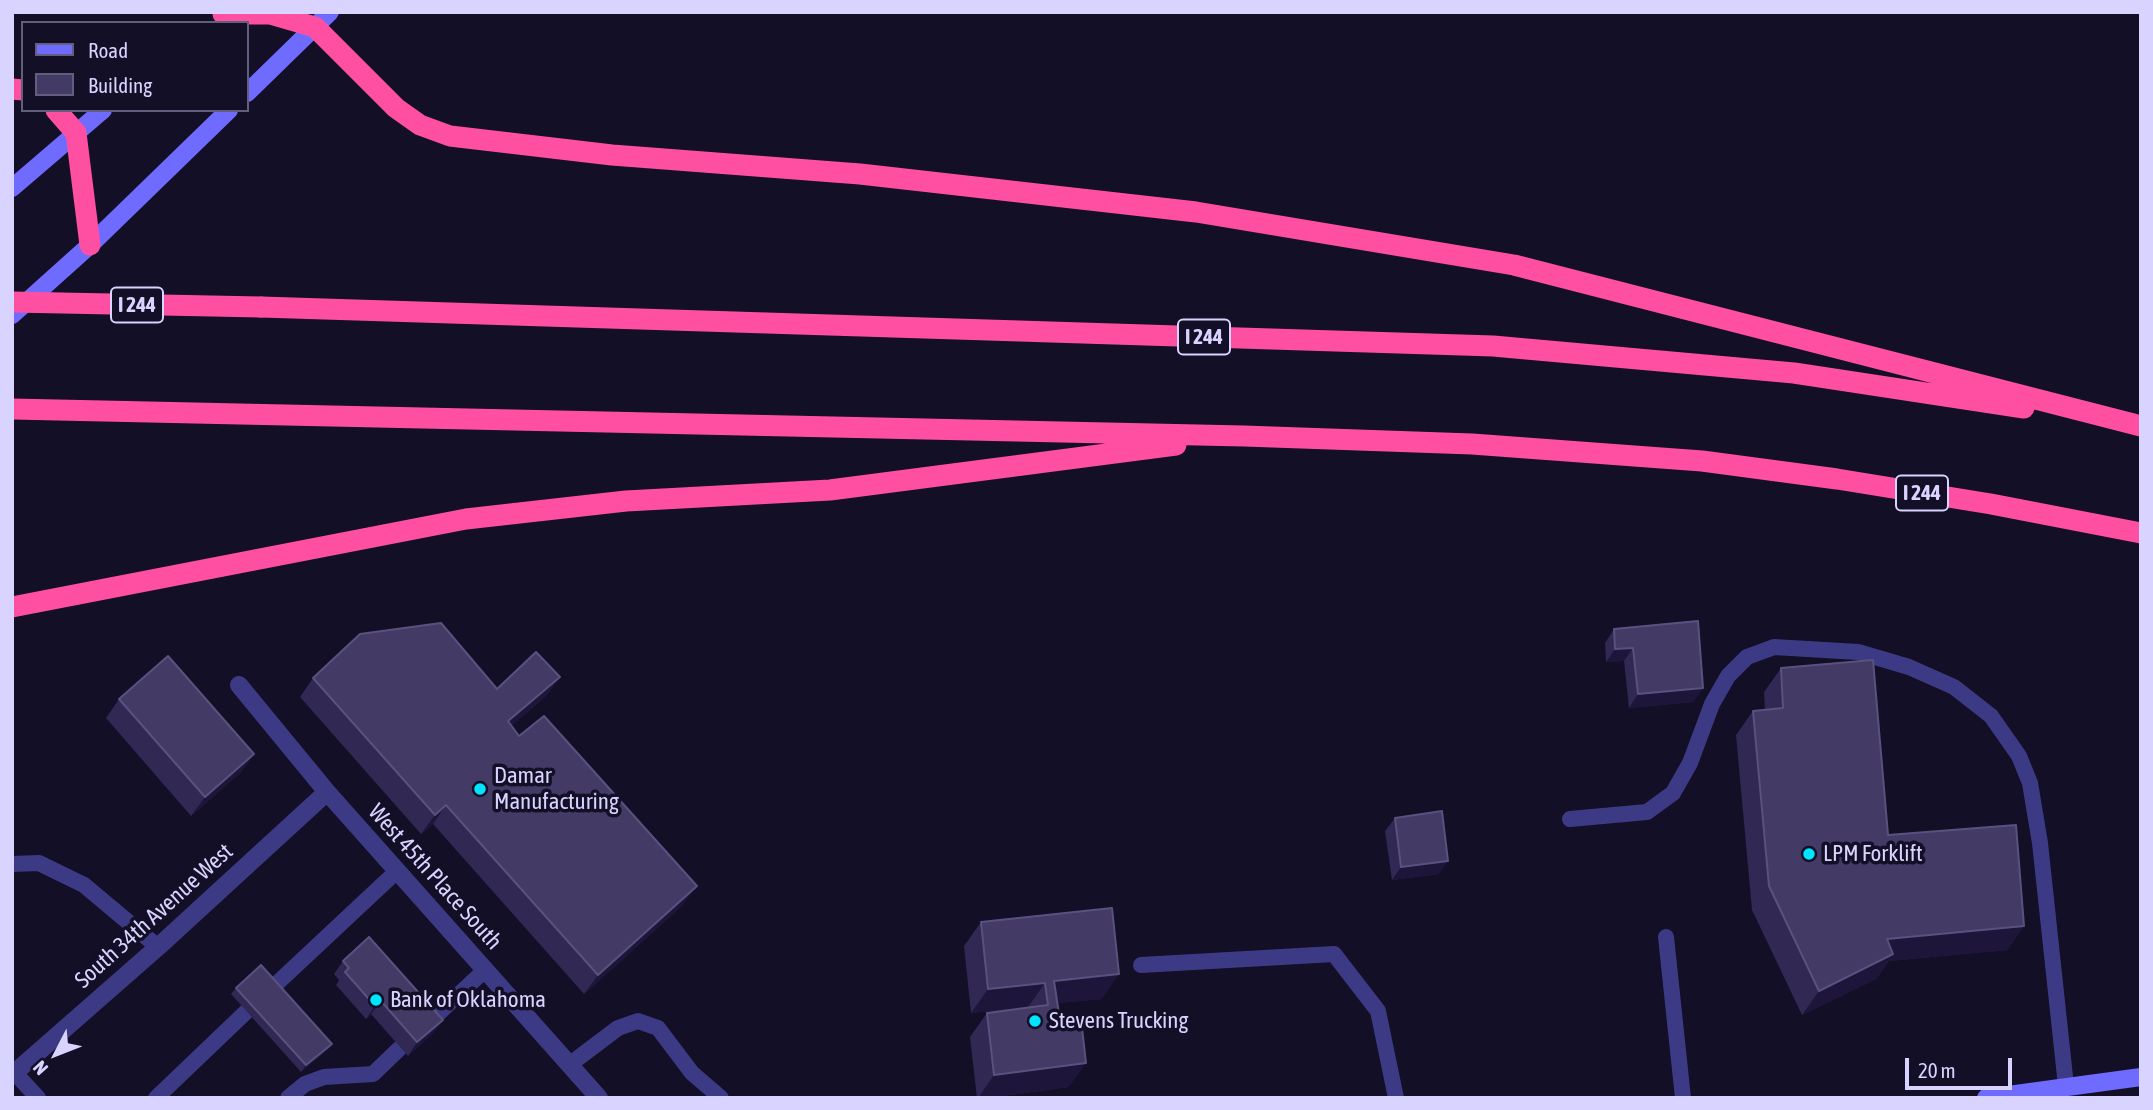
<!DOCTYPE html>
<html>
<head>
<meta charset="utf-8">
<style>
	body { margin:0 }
	#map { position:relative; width:2153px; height:1110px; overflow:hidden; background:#130f26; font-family:"Asap Condensed",sans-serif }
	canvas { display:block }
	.frame { position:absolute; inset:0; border:14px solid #d9d4ff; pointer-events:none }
	.legend { position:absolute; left:21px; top:21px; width:228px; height:91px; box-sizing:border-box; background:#130f26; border:2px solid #625e7d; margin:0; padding:9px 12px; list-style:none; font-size:21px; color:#d9d4ff }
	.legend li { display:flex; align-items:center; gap:14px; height:35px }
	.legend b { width:35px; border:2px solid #625e7d }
	.north { position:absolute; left:21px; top:1019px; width:70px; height:70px; -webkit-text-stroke:5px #130f26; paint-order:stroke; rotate:228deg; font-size:19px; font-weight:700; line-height:28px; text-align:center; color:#d9d4ff }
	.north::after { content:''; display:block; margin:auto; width:24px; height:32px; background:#d9d4ff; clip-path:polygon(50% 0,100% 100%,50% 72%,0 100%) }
	.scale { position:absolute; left:1905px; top:1058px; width:107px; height:32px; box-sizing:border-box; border:4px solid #d9d4ff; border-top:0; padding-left:9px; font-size:21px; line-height:24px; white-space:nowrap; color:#d9d4ff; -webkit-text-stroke:5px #130f26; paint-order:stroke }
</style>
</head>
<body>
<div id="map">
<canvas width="2153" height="1110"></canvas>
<div class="frame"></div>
<ul class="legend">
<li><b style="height:9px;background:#6f6bff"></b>Road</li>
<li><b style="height:19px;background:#433a66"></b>Building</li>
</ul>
<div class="north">N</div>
<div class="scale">20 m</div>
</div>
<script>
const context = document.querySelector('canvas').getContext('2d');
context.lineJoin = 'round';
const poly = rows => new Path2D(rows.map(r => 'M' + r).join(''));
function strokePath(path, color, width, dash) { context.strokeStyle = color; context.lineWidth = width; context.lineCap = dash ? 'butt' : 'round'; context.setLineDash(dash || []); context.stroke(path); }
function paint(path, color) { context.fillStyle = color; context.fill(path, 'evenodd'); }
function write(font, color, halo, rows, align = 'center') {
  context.font = font + ' "Asap Condensed",sans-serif'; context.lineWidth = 7; context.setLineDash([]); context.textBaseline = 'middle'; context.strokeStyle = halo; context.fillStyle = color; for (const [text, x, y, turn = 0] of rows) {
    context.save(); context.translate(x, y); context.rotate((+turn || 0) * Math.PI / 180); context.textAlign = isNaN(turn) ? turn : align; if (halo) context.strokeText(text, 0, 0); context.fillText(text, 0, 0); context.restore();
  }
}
strokePath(poly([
	[1570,819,1647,812,1673,793,1690,763,1712,704,1728,676,1747,657,1774,647,1858,652,1909,667,1954,687,1991,716,2019,756,2030,783,2040,843,2066,1086],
	[12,864,39,863,84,885,158,947],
	[1666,937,1683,1098],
	[1141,965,1334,954,1378,1011,1396,1098],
	[272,988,397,871],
	[426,1025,485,970],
	[569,1065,618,1028,638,1021,658,1028,692,1073,721,1098],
	[15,1073,38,1098],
	[156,1098,247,1011],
	[288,1098,305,1084,324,1077,373,1074,400,1048]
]), '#3d3a85', 16);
strokePath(poly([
	[239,685,327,792,599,1098],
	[12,1075,158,947,327,792]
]), '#3d3a85', 18);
strokePath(poly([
	[247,93,330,12],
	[12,188,103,110],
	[12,315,90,245,229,110],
	[1986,1098,2141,1077]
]), '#6f6bff', 18);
strokePath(poly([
	[223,14,270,14,315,27,396,108,420,125,450,136,612,155,860,174,1196,212,1514,265,2141,426],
	[12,89,23,90],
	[56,110,76,133,90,245],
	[261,307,1493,346,1794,373,2024,408],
	[12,409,1244,436,1472,444,1702,461,1837,479,1991,504,2141,533],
	[12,607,466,519,626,501,830,490,1176,445]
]), '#ff4fa3', 21);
strokePath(poly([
	[12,302,261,307]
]), '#ff4fa3', 21);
paint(poly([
	[1614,629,1703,688,1693,702,1629,708,1624,661,1606,662,1605,643],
	[1781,668,1888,835,2024,926,2007,950,1889,961,1876,979,1802,1015,1752,910,1736,735,1753,711,1765,710,1764,692],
	[560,677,546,696,511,726,519,736,683,905,584,994,433,824,421,834,300,697,313,678,497,689],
	[119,699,254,754,240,773,191,816,106,718],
	[1395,818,1439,874,1392,880,1385,831],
	[981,922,1102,999,1057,1003,1069,1087,988,1098,977,1098,970,1037,987,1013,1028,1007,971,1013,964,946],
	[343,961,443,1020,433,1033,408,1056,371,1014,366,1019,336,985,339,980,334,974],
	[236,988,332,1044,327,1050,301,1072,231,994]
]), '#312854');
paint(poly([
	[1633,648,1624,661,1606,662,1615,649],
	[560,677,546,696,495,740,508,721],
	[1703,688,1693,702,1629,708,1638,694],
	[254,754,240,773,191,816,205,797],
	[446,805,433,824,421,834,435,815],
	[1448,861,1439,874,1392,880,1401,867],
	[697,886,683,905,584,994,598,975],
	[2024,926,2007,950,1889,961,1876,979,1802,1015,1819,991,1887,939],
	[1119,974,1102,999,1048,1004,1054,981],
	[1045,983,1028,1007,971,1013,988,989],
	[381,1001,371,1014,366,1019,375,1006],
	[443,1020,433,1033,408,1056,417,1042],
	[332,1044,327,1050,301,1072,306,1065],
	[1086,1063,1069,1087,988,1098,978,1098,994,1075]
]), '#1d163a');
const building = poly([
	[1698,621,1703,688,1638,694,1633,648,1615,649,1614,629,1698,621],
	[441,623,497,689,536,652,560,677,508,721,519,736,544,716,697,886,598,975,446,805,435,815,313,678,360,634,441,623],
	[168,656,254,754,205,797,119,699,168,656],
	[1873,660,1888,835,2016,825,2024,926,1887,939,1893,954,1819,991,1769,886,1753,711,1783,708,1781,668,1873,660],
	[1442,811,1448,861,1401,867,1395,818,1442,811],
	[1112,908,1119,974,1054,981,1059,1014,1070,1014,1071,1029,1082,1028,1086,1063,994,1075,987,1013,1048,1005,1045,983,988,989,981,922,1112,908],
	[369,937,443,1020,417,1042,381,1001,375,1006,345,972,349,968,343,961,369,937],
	[261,965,332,1044,306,1065,236,988,261,965]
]);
paint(building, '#433a66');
strokePath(building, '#5a527e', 2);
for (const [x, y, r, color] of [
	[480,789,7,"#00e5ff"],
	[1809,854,7,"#00e5ff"],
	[376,1000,7,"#00e5ff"],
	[1035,1021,7,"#00e5ff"]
]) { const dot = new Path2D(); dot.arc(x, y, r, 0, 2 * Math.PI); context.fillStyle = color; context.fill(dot); strokePath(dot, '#130f26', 2.5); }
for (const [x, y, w] of [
	[137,305,52],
	[1204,337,52],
	[1922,493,52]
]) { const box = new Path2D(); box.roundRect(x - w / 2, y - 17.5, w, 35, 5); context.fillStyle = '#130f26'; context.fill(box); strokePath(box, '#d9d4ff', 2); }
write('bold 21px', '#d9d4ff', null, [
	["I 244",137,305],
	["I 244",1204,337],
	["I 244",1922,493]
]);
write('23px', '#d9d4ff', '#130f26', [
	["Damar",494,776],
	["Manufacturing",494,802],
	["LPM Forklift",1823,854],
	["Bank of Oklahoma",390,1000],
	["Stevens Trucking",1049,1021]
], 'left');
write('23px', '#d9d4ff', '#130f26', [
	["West 45th Place South",435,877,48],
	["South 34th Avenue West",154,916,-42]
]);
</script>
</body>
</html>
